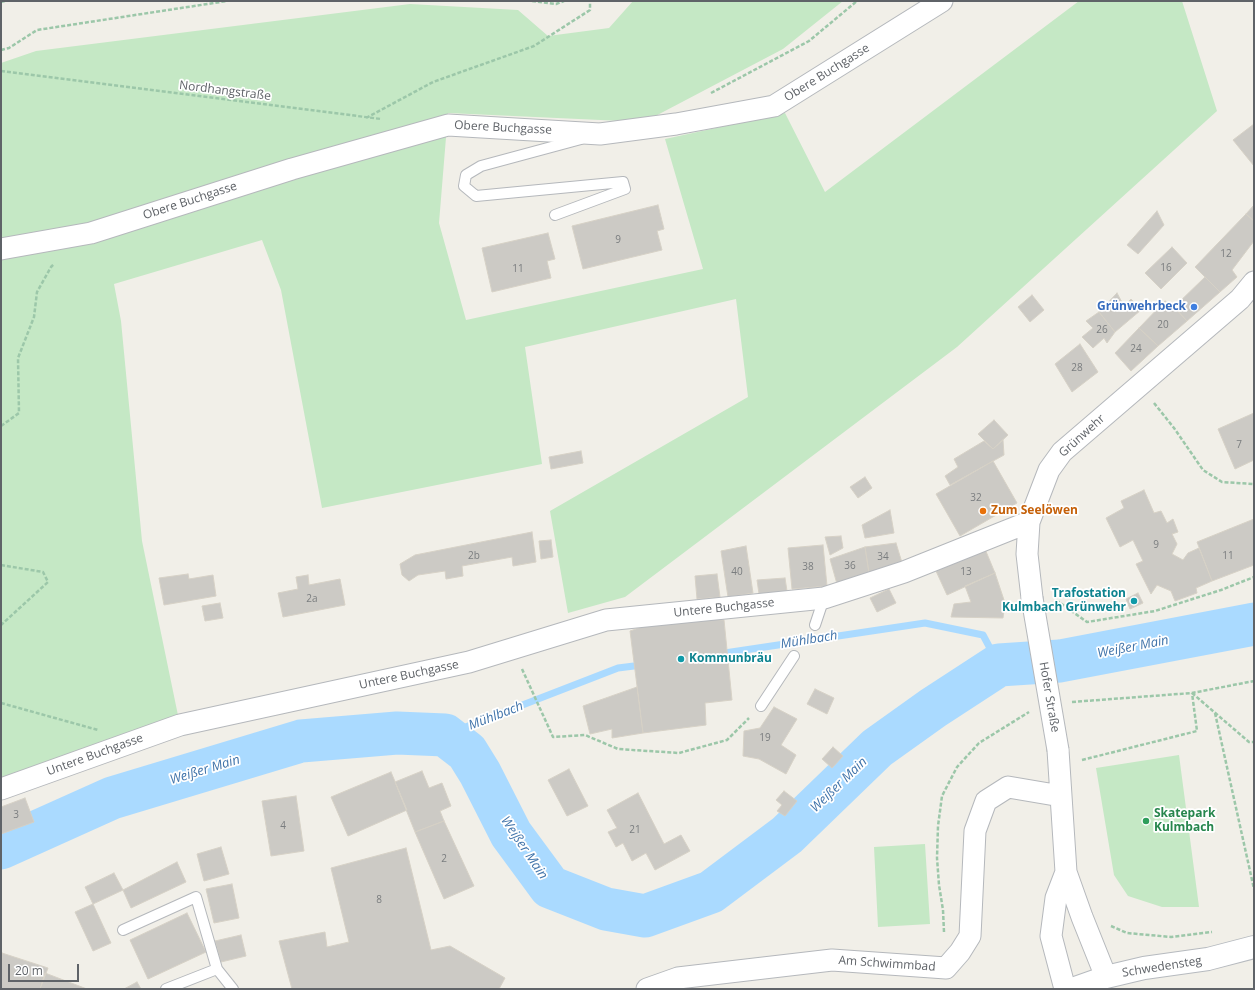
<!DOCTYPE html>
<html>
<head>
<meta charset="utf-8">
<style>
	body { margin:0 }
	#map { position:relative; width:1255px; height:990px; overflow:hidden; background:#f1efe8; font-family:"Open Sans",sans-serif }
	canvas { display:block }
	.frame { position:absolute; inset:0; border:2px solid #5f6368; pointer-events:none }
	.scale { position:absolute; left:8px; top:964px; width:71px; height:18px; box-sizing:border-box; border:2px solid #5f6368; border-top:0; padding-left:5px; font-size:12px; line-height:14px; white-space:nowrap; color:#5f6368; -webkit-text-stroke:3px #fff; paint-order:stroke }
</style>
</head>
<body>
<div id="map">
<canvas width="1255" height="990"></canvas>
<div class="frame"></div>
<div class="scale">20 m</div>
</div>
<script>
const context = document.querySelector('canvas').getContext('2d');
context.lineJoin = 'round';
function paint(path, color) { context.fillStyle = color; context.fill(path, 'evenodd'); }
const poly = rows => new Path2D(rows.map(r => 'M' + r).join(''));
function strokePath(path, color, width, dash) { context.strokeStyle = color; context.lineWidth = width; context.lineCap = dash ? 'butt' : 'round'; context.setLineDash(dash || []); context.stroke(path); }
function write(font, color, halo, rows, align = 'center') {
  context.font = font + ' "Open Sans",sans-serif'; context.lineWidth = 3.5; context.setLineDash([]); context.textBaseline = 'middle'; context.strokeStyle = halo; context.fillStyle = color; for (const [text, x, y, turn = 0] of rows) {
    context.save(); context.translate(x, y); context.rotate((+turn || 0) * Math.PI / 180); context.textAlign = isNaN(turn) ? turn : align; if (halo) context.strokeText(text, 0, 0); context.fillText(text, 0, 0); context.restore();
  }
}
paint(poly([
	[633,1,843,1,783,49,644,122,448,113,439,223,466,320,703,269,665,139,785,113,825,192,1079,1,1182,1,1217,111,957,347,625,597,568,613,550,511,748,397,736,299,525,347,542,464,322,508,281,290,262,240,114,284,121,321,142,541,180,725,1,789,1,63,36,51,410,4,518,10,548,36,609,28],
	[1179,755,1199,907,1162,907,1128,896,1114,875,1096,768],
	[925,844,930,924,878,927,874,847]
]), '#c5e8c5');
strokePath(poly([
	[718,654,925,623,983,635,999,665],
	[445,735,618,668,642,665]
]), '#aadaff', 7);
strokePath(poly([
	[1,848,112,798,301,741,397,733,445,735,467,752,480,773,511,834,550,887,606,909,645,916,711,892,787,835,877,748,933,708,999,665,1060,661,1254,624]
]), '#aadaff', 43);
const building = poly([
	[1254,124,1254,166,1233,140,1254,124],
	[658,205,664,229,657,231,662,250,583,269,572,226,658,205],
	[1254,205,1254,221,1246,214,1254,205],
	[1157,211,1164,225,1138,254,1127,245,1157,211],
	[1246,214,1254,221,1254,241,1232,270,1237,277,1220,292,1195,267,1246,214],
	[548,233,555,259,547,261,551,278,492,292,482,248,548,233],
	[1172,247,1187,263,1161,289,1145,273,1172,247],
	[1205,277,1220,292,1187,321,1174,307,1205,277],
	[1117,293,1124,306,1131,299,1141,310,1115,332,1099,312,1117,293],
	[1032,295,1044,310,1030,322,1018,307,1032,295],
	[1165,301,1174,307,1187,321,1158,346,1139,328,1165,301],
	[1099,312,1115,332,1107,343,1104,338,1093,348,1082,337,1093,328,1086,321,1099,312],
	[1139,328,1158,346,1131,371,1115,353,1139,328],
	[1080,344,1098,372,1072,392,1055,364,1080,344],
	[1254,413,1254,460,1235,469,1218,429,1254,413],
	[994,420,1008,435,993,449,978,434,994,420],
	[1003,440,1004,455,950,485,945,476,958,467,954,459,984,441,993,449,1003,440],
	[581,451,583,463,551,469,549,457,581,451],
	[993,461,1017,503,960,536,936,494,993,461],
	[865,477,872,488,858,498,850,487,865,477],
	[1144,490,1154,513,1161,511,1167,523,1173,519,1178,532,1172,534,1177,544,1172,554,1183,560,1188,553,1199,548,1212,581,1196,588,1197,593,1175,601,1171,591,1157,585,1151,594,1136,564,1143,561,1133,540,1120,547,1106,518,1124,508,1121,501,1144,490],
	[890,510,894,533,865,538,862,525,890,510],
	[1254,519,1254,565,1212,581,1197,542,1254,519],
	[532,532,536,562,513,566,512,557,462,566,463,576,446,579,445,571,418,575,409,581,402,575,400,564,415,555,532,532],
	[841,536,843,548,830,555,825,537,841,536],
	[551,540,553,557,541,559,539,541,551,540],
	[896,543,903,566,869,573,865,547,896,543],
	[823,545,827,586,792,589,788,548,823,545],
	[746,546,753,593,728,597,721,551,746,546],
	[865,547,869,573,837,584,830,559,865,547],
	[985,549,995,573,947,595,936,571,985,549],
	[995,573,1005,603,1003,618,951,617,954,604,971,602,965,586,995,573],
	[188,574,189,579,213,575,216,596,164,605,159,578,188,574],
	[717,574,720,597,697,599,695,576,717,574],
	[308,575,309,585,340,579,345,605,283,617,278,593,298,589,296,577,308,575],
	[785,578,787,591,759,594,757,580,785,578],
	[889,589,896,603,877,612,870,598,889,589],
	[1138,593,1143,603,1130,609,1126,599,1138,593],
	[220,603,223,618,205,621,202,606,220,603],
	[668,618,724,620,732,700,705,703,706,725,643,733,630,631,668,618],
	[637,687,643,733,612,738,612,729,590,734,583,706,637,687],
	[815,689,834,698,827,714,807,704,815,689],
	[774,707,797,719,781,745,796,755,786,774,759,759,743,756,744,731,760,728,774,707],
	[833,747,843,756,832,768,822,759,833,747],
	[569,769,588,806,567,816,548,780,569,769],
	[422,771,429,788,442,783,451,806,440,811,444,821,415,832,395,782,422,771],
	[391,772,407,810,348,836,331,797,391,772],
	[784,791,797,801,785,816,777,811,782,805,776,800,784,791],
	[638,793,664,844,681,835,690,851,655,870,646,853,632,861,623,843,616,847,608,832,617,828,607,810,638,793],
	[296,796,304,851,271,856,262,801,296,796],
	[25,798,34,822,1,834,1,807,25,798],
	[444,821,474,886,444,899,415,832,444,821],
	[221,847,229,874,204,881,197,854,221,847],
	[406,848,431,950,450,946,505,978,499,989,292,989,279,941,325,932,327,947,349,942,331,868,406,848],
	[177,862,186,882,131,908,123,890,177,862],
	[114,873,123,890,93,904,85,887,114,873],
	[232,884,239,918,214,923,206,889,232,884],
	[93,904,111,943,93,951,75,912,93,904],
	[187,913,206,952,148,979,130,940,187,913],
	[241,935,246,956,221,962,215,941,241,935],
	[2,953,48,968,40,989,1,989,2,953],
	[45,973,87,989,40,989,45,973],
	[137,982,141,989,124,989,137,982]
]);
paint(building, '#cccac5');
strokePath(building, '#d6d1c6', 1);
const lane = poly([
	[555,215,625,189,623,182,476,196,464,186,466,175,481,166,581,139],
	[815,625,824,598],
	[761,706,794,656],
	[123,930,196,897,217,969,233,989],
	[166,989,217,969]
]);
const street = poly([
	[1,249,91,233,292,169,448,125,600,134,676,124,774,106,942,1],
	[1032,598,1027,554,1029,522,1049,470,1062,452,1240,299,1254,282],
	[1058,750,1066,872,1082,917,1106,977],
	[1,789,180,725,469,662,606,620,824,598,904,572,1029,522],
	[647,989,678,978,832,960,946,968,960,952,970,936,975,831,986,801,1008,787,1061,796],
	[1065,989,1051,936,1056,898,1066,872]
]);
const secondary = poly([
	[1072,989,1106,977,1144,968,1208,959,1254,947]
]);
strokePath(lane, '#b5b8bc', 12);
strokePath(street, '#b5b8bc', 23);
strokePath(secondary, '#b6babf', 24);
strokePath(poly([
	[532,1,556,4,564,1],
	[1,2,5,1],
	[1,50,9,48,37,30,227,1],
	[1,71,381,119],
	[711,93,809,41,857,1],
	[366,118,433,82,534,46,590,10,590,1],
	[1154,403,1174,428,1203,470,1222,482,1254,484],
	[1,426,19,413,18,358,34,317,37,292,51,267,54,264],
	[1,565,43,572,48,582,1,625],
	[1056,600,1087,622,1155,611,1221,590,1254,577],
	[522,669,553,737,585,735,618,749,679,753,727,740,749,718],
	[1192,693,1249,742,1254,742],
	[1072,702,1192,693,1254,681],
	[1,703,98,730],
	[1215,713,1254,889],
	[1082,760,1197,731,1192,693],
	[1111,926,1127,933,1171,937,1212,932],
	[944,932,943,910,939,885,937,858,938,826,942,796,957,767,979,743,1029,712]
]), '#9cc7a9', 2.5, [4, 2]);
strokePath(lane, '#fff', 10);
strokePath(street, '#fff', 21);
strokePath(secondary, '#fff', 22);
const streetBridge = poly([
	[1032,598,1058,750]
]);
strokePath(streetBridge, '#b5b8bc', 23, []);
strokePath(streetBridge, '#fff', 21);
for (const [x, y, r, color] of [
	[1194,307,4,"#3f7fe0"],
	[983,511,4,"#e8710a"],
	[1134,601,4,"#0f9aa8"],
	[681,659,4,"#0f9aa8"],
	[1146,821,4,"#2e9e5b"]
]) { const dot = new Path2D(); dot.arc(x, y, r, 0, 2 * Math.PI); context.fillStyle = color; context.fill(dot); strokePath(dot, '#fff', 1.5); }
write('10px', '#7a7d7f', null, [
	["9",618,240],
	["12",1226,254],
	["16",1166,268],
	["11",518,269],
	["20",1163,325],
	["26",1102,330],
	["24",1136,349],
	["28",1077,368],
	["7",1239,445],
	["32",976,498],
	["9",1156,545],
	["2b",474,556],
	["11",1228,556],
	["34",883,557],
	["36",850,566],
	["38",808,567],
	["40",737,572],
	["13",966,572],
	["2a",312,599],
	["19",765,738],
	["3",16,815],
	["4",283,826],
	["21",635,830],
	["2",444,859],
	["8",379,900]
]);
write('12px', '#5f6368', '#fff', [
	["Obere Buchgasse",827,73,-32],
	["Nordhangstraße",225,91,7],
	["Obere Buchgasse",503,128,3],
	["Obere Buchgasse",190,201,-18],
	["Grünwehr",1082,436,-42],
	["Untere Buchgasse",724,608,-6],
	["Untere Buchgasse",409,675,-12],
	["Hofer Straße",1049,697,80],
	["Untere Buchgasse",95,755,-20],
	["Am Schwimmbad",887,964,4],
	["Schwedensteg",1162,967,-9]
]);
write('bold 12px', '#366cbe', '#fff', [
	["Grünwehrbeck",1186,307]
], 'right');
write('bold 12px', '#c56008', '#fff', [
	["Zum Seelöwen",991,511]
], 'left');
write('bold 12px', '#0d838f', '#fff', [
	["Trafostation",1126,594],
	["Kulmbach Grünwehr",1126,608],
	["Kommunbräu",689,659,"left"]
], 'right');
write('bold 12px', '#27864d', '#fff', [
	["Skatepark",1154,814],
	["Kulmbach",1154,828]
], 'left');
write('italic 13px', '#4174aa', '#fff', [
	["Mühlbach",809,640,-9],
	["Weißer Main",1133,647,-11],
	["Mühlbach",496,716,-21],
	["Weißer Main",205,770,-17],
	["Weißer Main",839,785,-44],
	["Weißer Main",524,848,56]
]);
</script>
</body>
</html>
